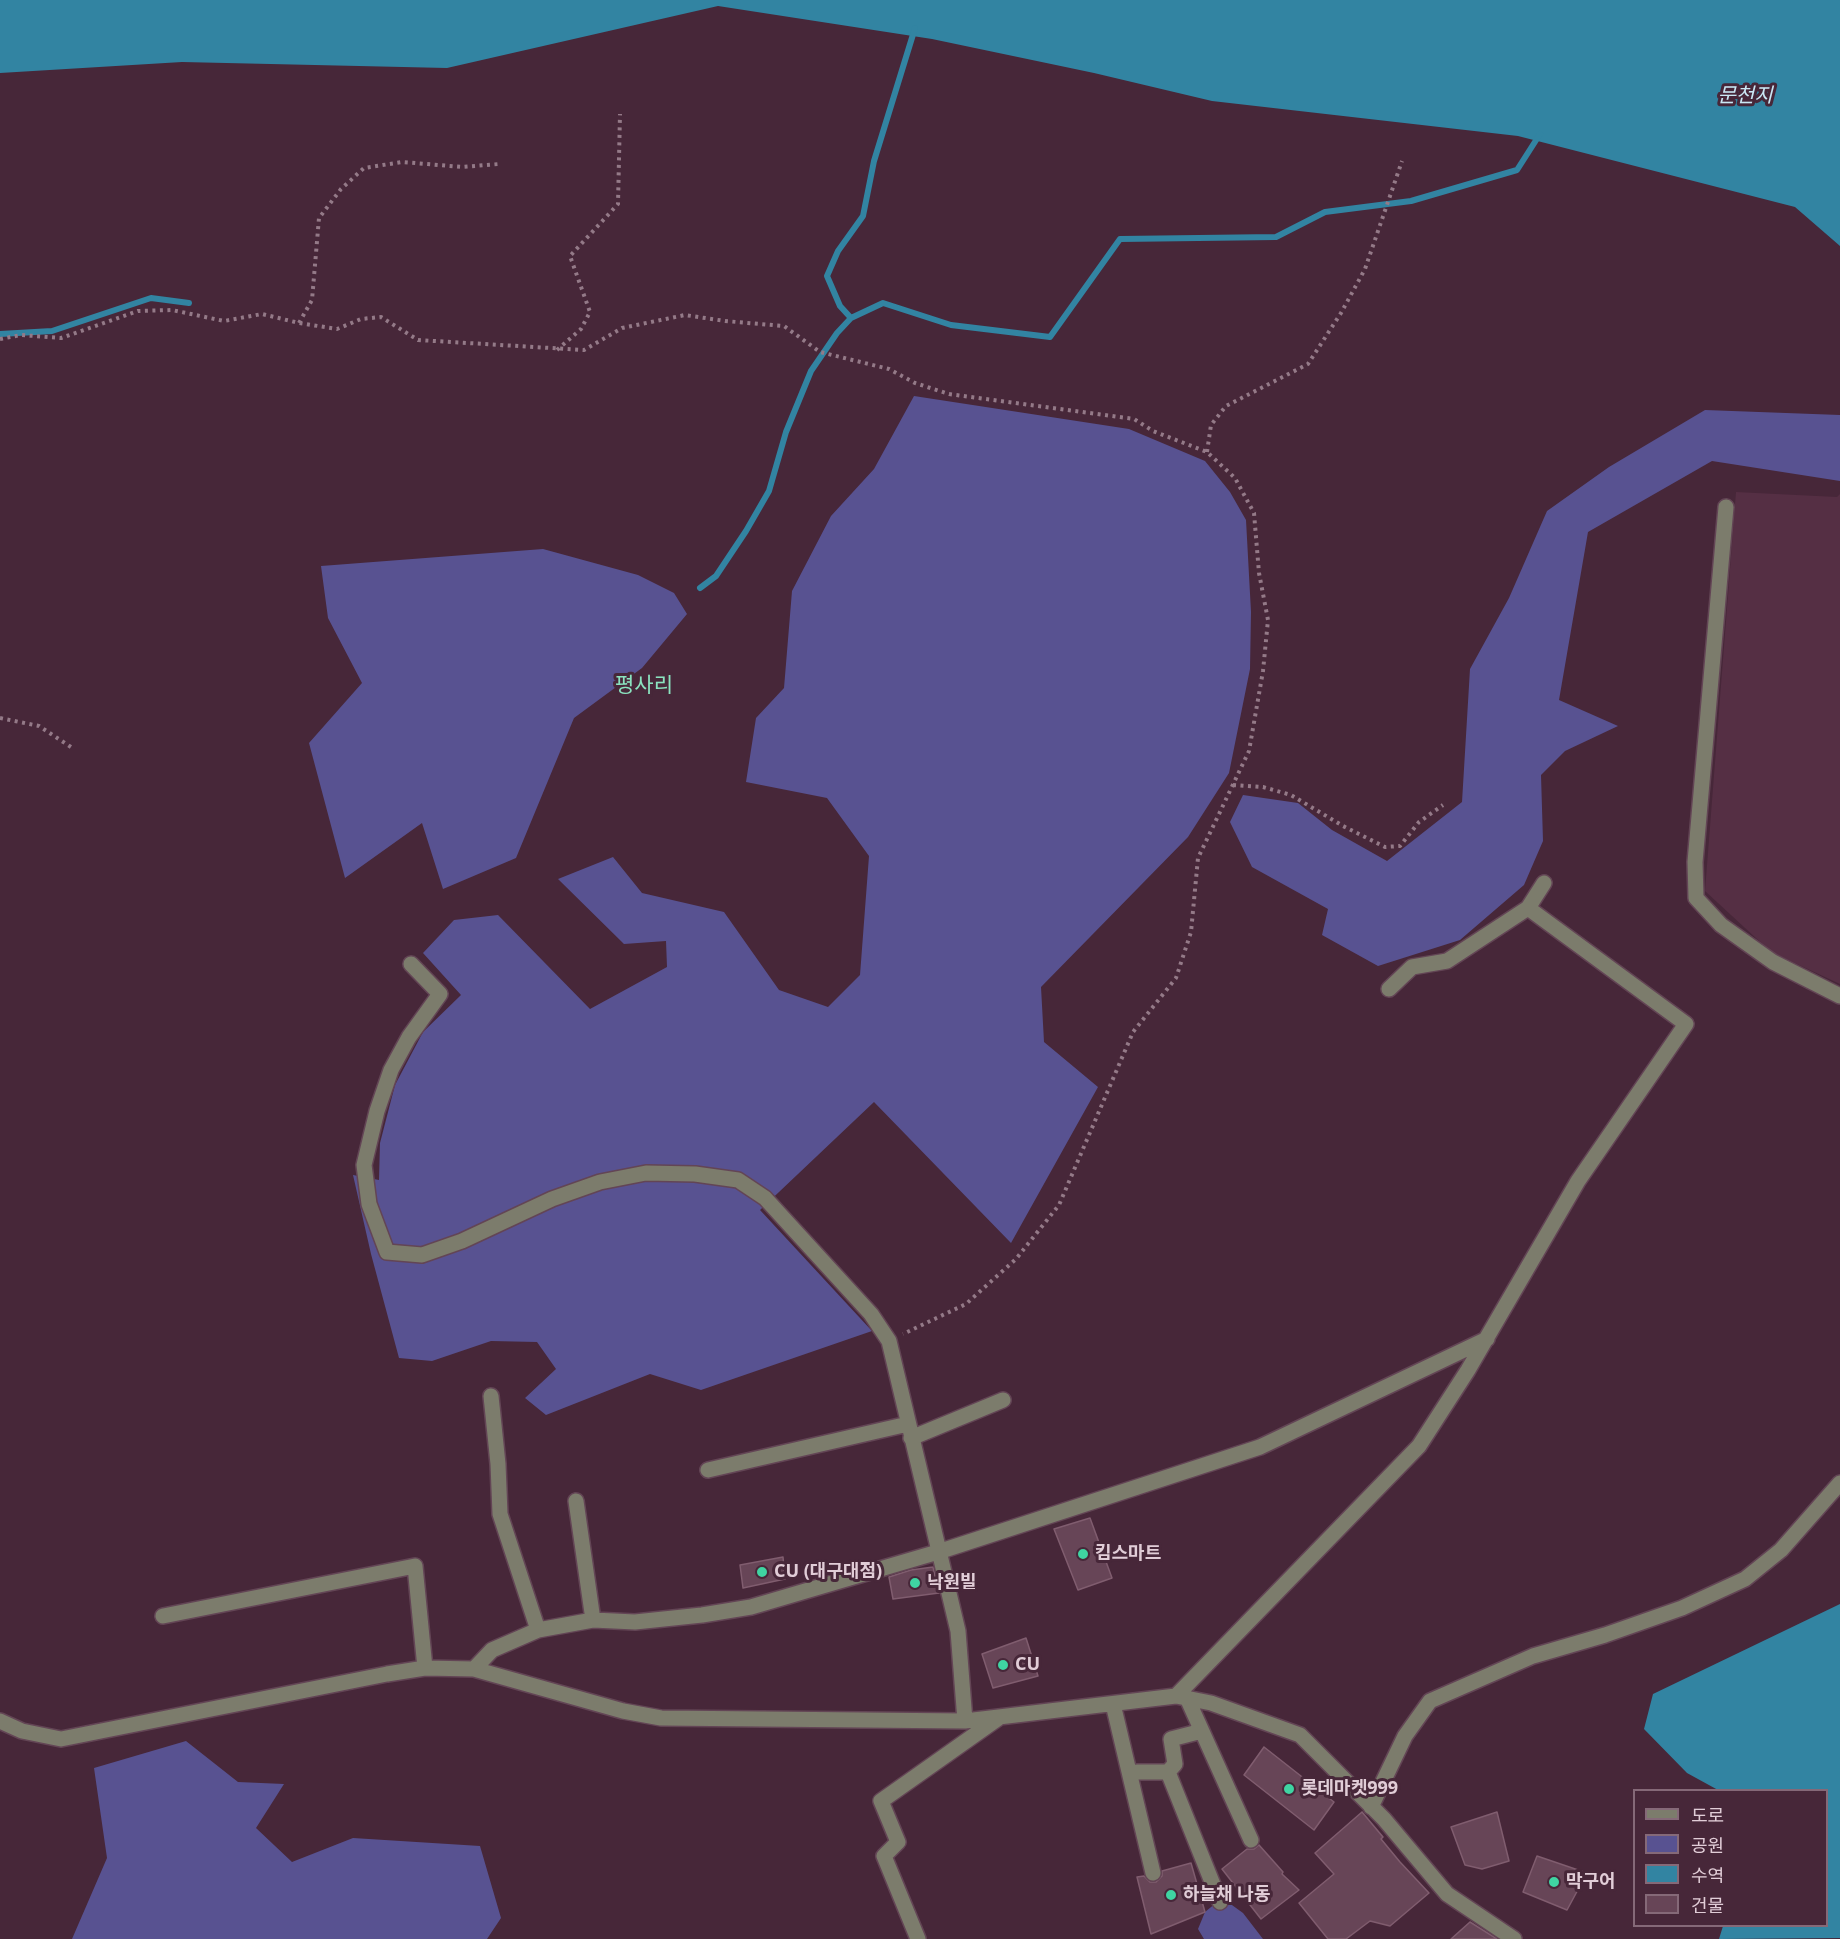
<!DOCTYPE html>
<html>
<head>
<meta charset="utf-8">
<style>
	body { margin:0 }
	#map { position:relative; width:1840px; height:1939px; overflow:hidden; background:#472739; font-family:"Open Sans","Noto Sans KR",sans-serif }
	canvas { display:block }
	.legend { position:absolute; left:1633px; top:1789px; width:195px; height:138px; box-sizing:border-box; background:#472739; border:2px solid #856978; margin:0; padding:8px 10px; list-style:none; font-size:18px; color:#e1cdd7 }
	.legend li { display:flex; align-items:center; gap:12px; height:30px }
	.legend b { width:30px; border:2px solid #856978 }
</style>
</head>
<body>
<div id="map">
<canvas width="1840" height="1939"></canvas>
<ul class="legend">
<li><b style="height:8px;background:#7c7c6c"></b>도로</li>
<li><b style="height:16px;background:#585291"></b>공원</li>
<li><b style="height:16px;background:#3284a2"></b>수역</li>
<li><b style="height:16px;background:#674557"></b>건물</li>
</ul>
</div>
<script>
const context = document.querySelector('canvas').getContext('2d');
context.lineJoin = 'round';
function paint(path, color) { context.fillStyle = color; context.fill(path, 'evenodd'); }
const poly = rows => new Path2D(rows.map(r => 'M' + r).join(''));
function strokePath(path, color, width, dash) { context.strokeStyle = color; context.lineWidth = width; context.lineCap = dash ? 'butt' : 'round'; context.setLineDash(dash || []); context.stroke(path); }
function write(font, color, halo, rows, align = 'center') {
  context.font = font + ' "Open Sans","Noto Sans KR",sans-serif'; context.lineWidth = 6; context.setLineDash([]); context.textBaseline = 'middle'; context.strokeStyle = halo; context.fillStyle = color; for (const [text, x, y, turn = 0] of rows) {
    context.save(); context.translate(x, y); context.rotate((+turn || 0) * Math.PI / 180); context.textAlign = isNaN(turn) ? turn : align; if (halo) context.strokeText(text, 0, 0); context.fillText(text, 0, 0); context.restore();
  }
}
paint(poly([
	[1736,492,1837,497,1840,494,1840,984,1771,952,1705,891]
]), '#552f44');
paint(poly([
	[914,396,1129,429,1205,461,1230,492,1246,520,1251,612,1250,669,1229,773,1188,837,1041,987,1044,1042,1098,1087,1011,1243,874,1102,760,1210,872,1331,701,1390,650,1374,546,1415,525,1398,556,1369,537,1342,491,1341,432,1361,399,1358,371,1254,353,1175,379,1180,380,1143,395,1085,423,1032,461,995,423,953,454,920,498,915,590,1009,667,967,666,941,624,944,558,879,613,857,642,893,724,912,779,990,828,1007,860,975,869,856,827,798,746,782,756,718,784,688,792,591,831,516,874,469],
	[1705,410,1840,415,1840,481,1712,461,1588,532,1559,700,1618,726,1565,751,1541,775,1543,841,1524,885,1460,940,1378,966,1322,935,1328,909,1252,867,1230,822,1243,795,1298,803,1332,830,1387,861,1462,802,1470,669,1509,598,1547,511,1609,467],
	[543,549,638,575,674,593,687,614,642,668,574,718,516,858,443,889,422,823,345,878,309,743,362,683,328,618,321,566],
	[186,1741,238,1782,284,1784,256,1828,292,1862,353,1838,480,1846,501,1918,487,1939,72,1939,107,1858,94,1768],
	[1225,1900,1243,1913,1263,1939,1204,1939,1198,1929,1205,1912,1216,1903]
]), '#585291');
paint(poly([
	[0,0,1840,0,1840,246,1795,207,1518,136,1212,101,1094,73,932,39,718,6,447,68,182,62,0,73],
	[1840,1604,1840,1938,1719,1939,1723,1926,1826,1926,1826,1790,1718,1790,1687,1773,1644,1729,1653,1694]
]), '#3284a2');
strokePath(poly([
	[851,318,840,306,827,276,838,251,863,216,874,161,915,28],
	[0,334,52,331,151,298,189,303],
	[700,588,716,576,746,531,769,491,786,432,811,371,837,333,851,318,883,303,951,325,1050,337,1120,239,1276,237,1325,212,1411,201,1517,170,1540,134]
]), '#3284a2', 6);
const building = poly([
	[1090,1518,1112,1578,1078,1590,1054,1529,1090,1518],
	[783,1557,785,1579,743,1588,740,1565,783,1557],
	[933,1567,939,1593,893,1599,889,1577,911,1570,933,1567],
	[1026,1638,1038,1676,993,1688,982,1654,1026,1638],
	[1264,1747,1334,1802,1314,1830,1244,1775,1264,1747],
	[1362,1812,1383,1837,1381,1839,1400,1862,1429,1893,1390,1926,1370,1921,1346,1939,1328,1939,1299,1903,1334,1874,1315,1853,1362,1812],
	[1497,1812,1509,1861,1482,1869,1465,1865,1451,1827,1497,1812],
	[1259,1845,1283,1872,1282,1874,1299,1890,1261,1919,1222,1869,1247,1849,1254,1849,1259,1845],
	[1537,1856,1587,1873,1567,1910,1523,1892,1537,1856],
	[1191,1863,1205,1912,1151,1934,1137,1877,1144,1876,1150,1882,1156,1882,1162,1876,1162,1871,1191,1863],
	[1470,1922,1497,1939,1451,1939,1470,1922]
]);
paint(building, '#674557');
strokePath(building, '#805d6f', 1.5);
const minor = poly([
	[1726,507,1695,862,1696,898,1721,925,1773,962,1840,996],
	[411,964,440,994,409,1037,391,1070,377,1111,364,1165,369,1204,387,1252,422,1255,462,1241,552,1199,600,1182,646,1173,695,1174,738,1180,765,1198,871,1314,889,1341,958,1631,965,1721],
	[1389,989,1412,967,1447,961,1528,908,1544,883],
	[491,1396,498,1464,500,1514,538,1630],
	[911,1438,1003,1400],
	[708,1470,908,1424],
	[576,1501,593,1620],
	[163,1616,415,1566,425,1668],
	[474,1669,492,1650,538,1630,593,1620,635,1622,702,1615,751,1607,938,1552,1260,1447,1487,1339],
	[1176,1696,1419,1446,1468,1370,1578,1181,1686,1024,1528,908],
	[1187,1698,1251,1840],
	[1113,1704,1153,1873],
	[0,1721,22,1731,61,1739,387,1674,425,1668,474,1669,623,1711,661,1718,965,1721,1176,1696,1211,1703,1300,1735,1384,1819,1447,1894,1514,1939],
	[1137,1772,1168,1772,1175,1764,1171,1739,1202,1731],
	[1168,1772,1220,1902],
	[1371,1807,1405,1736,1430,1701,1533,1656,1605,1635,1682,1608,1745,1579,1781,1550,1840,1483],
	[918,1939,884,1856,898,1842,881,1801,1000,1717]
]);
strokePath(minor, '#634555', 18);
strokePath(poly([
	[299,323,312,300,319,218,341,189,364,168,402,162,462,167,499,164],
	[0,339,21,335,61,338,138,311,172,310,224,321,262,314,299,323,337,329,361,319,381,317,418,340,584,350,622,328,685,315,725,321,784,326,820,352,889,369,915,383,949,394,1134,419,1153,431,1207,452,1235,478,1254,513,1259,573,1268,620,1263,671,1249,751,1198,858,1191,932,1176,978,1133,1032,1059,1205,1016,1259,966,1304,903,1334],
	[557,350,581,329,590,312,570,256,618,204,620,114],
	[1207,452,1211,425,1226,406,1308,364,1341,313,1365,269,1402,161],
	[0,718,39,726,74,749],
	[1233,785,1263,787,1291,795,1343,826,1385,847,1400,846,1419,822,1443,805]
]), '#947a88', 4, [3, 4.5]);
strokePath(minor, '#7c7c6c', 15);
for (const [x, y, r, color] of [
	[1083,1554,6,"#3fd4a2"],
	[762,1572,6,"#3fd4a2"],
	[915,1583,6,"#3fd4a2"],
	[1003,1665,6,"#3fd4a2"],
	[1289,1789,6,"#3fd4a2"],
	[1554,1882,6,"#3fd4a2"],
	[1171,1895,6,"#3fd4a2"]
]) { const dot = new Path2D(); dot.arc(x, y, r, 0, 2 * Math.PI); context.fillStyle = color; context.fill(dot); strokePath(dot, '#472739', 2); }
write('bold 18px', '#e1cdd7', '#472739', [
	["킴스마트",1095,1554],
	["CU (대구대점)",774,1572],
	["낙원빌",927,1583],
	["CU",1015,1665],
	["롯데마켓999",1301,1789],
	["막구어",1566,1882],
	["하늘채 나동",1183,1895]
], 'left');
write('italic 20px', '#cae8f5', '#472739', [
	["문천지",1745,96]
]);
write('21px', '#8be3bf', '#472739', [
	["평사리",644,686]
]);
</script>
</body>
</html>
